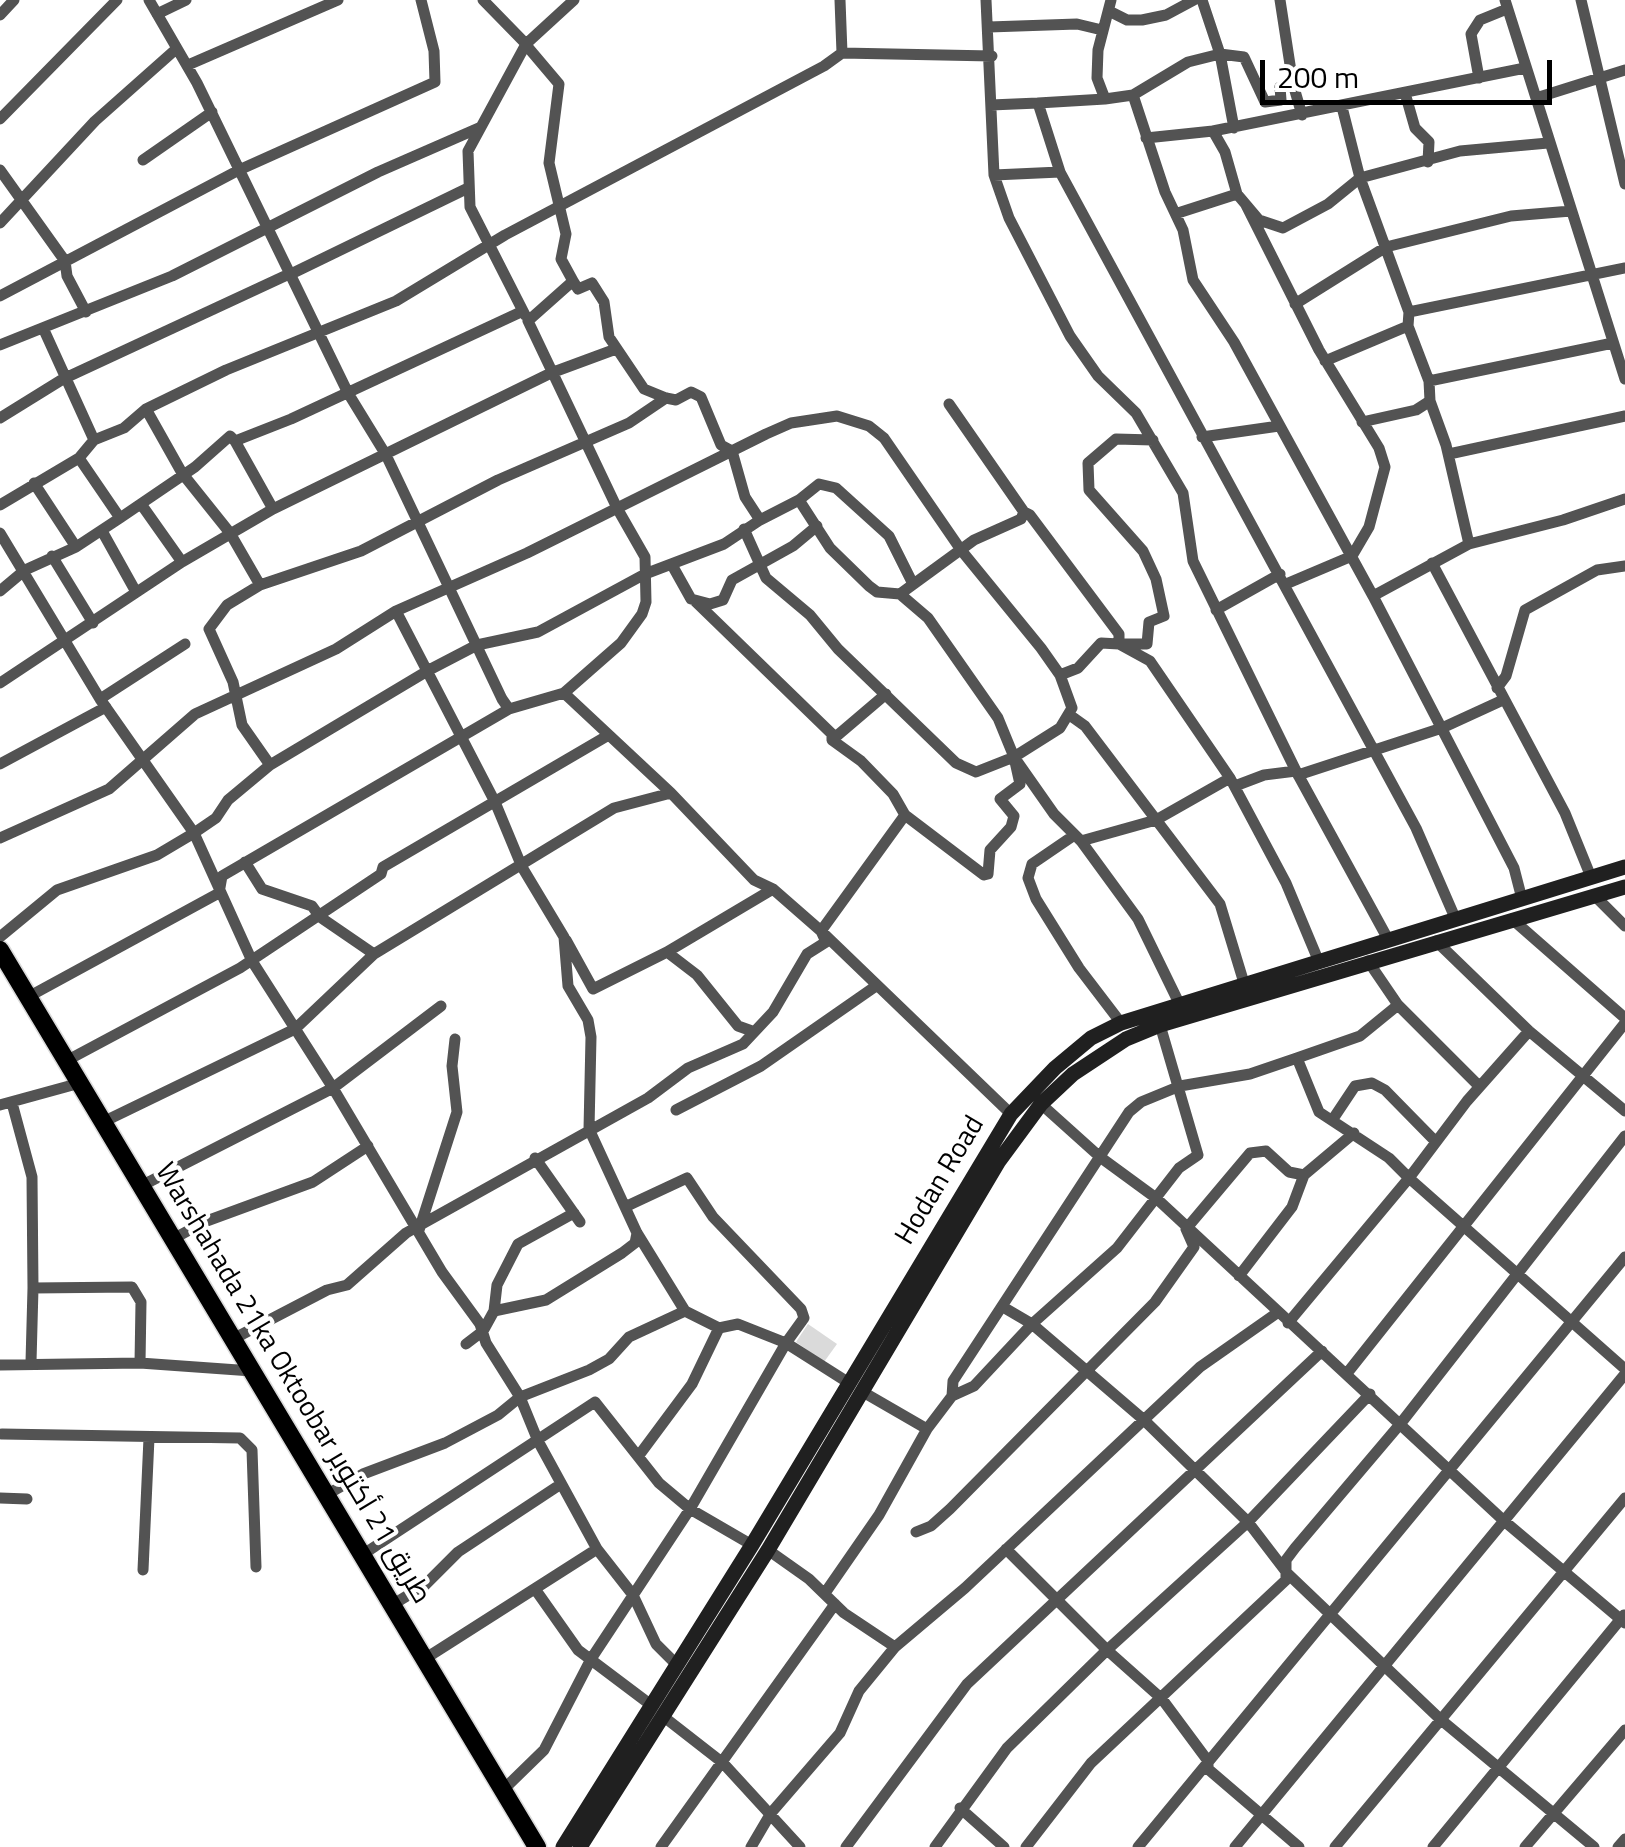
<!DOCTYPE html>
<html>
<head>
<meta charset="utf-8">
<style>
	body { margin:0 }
	#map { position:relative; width:1625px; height:1847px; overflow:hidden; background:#fff; font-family:"Titillium Web",sans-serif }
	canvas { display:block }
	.scale { position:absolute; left:1260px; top:60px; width:292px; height:45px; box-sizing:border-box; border:5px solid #000; border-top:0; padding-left:12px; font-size:30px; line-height:35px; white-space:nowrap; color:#000; -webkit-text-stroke:8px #fff; paint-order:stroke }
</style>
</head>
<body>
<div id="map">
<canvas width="1625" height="1847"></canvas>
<div class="scale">200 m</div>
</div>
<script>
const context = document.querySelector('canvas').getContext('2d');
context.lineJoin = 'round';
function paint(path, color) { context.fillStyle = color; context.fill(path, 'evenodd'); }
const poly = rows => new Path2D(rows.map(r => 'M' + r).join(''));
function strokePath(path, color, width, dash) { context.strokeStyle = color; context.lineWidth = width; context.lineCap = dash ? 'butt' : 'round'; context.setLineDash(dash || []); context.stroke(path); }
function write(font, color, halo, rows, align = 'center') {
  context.font = font + ' "Titillium Web",Cairo,sans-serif'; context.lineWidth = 8; context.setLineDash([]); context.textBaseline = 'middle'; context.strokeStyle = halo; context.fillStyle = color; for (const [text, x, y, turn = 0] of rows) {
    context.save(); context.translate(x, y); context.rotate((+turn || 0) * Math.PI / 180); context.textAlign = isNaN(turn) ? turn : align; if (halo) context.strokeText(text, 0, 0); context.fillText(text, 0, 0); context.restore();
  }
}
paint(poly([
	[808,1324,837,1344,824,1362,796,1342]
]), '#dadada');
const primary = poly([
	[0,950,537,1847]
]);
strokePath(primary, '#dbdbdb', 21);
strokePath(poly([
	[149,0,197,83,348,393,386,455,502,699,509,709,564,693],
	[483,0,526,44],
	[986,0,994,175,1009,218,1070,336,1098,376,1136,413,1183,493,1193,561,1296,771,1389,941],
	[1111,0,1098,50,1097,78,1105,99,1133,95,1165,192,1183,230,1193,280,1234,342,1373,596,1514,868,1522,899],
	[1202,0,1220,54,1234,128],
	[1280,0,1293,84,1302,115],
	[1505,0,1625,379],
	[1581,0,1625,184],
	[1111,12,1127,20,1142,20,1166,15,1194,0],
	[157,14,186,0],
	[0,15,14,0],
	[989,27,1077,24,1102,30],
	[526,45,559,84,549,163,566,234,561,259,573,281,528,321,617,508,645,557,646,602,642,614,621,643,564,693,671,793,754,880,773,889,821,931,1011,1114],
	[842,53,992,56],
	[188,65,338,0],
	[1479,78,1471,34,1480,20,1507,9],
	[1405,93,1415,128,1429,142,1428,162],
	[1133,95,1188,62,1220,54,1244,57,1265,102,1281,100,1280,87,1293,84],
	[1536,98,1625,70],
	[1038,103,1105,99],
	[991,105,1038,103,1060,172,1416,828,1456,920],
	[1342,107,1360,178,1409,312,1408,326,1429,381,1430,401,1446,445,1469,544,1373,596],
	[0,119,117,0],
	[1213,131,1525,68],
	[1146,138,1213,131,1225,152,1237,194],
	[143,160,212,112],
	[0,170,65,261,67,276,86,312],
	[994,175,1060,172],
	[1246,205,1319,350,1379,448,1385,467,1369,527,1352,556,1286,584],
	[1178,213,1237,194,1259,220,1283,228,1328,204,1360,178,1460,151,1548,143],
	[0,223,95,121,175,50],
	[293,273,466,189],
	[573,281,578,289,592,283,604,302,609,337,644,389,666,398,676,400,691,392,701,397,721,445,732,451,745,497,760,520,799,500,830,548,869,586,877,592,900,594,928,618,998,718,1014,757,1054,814,1081,841,1138,919,1179,1003],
	[0,296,239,170,435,82,434,51,421,0],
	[1295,304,1386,247,1511,216,1571,211],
	[1409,312,1625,268],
	[525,315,470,207,468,151,526,44,574,0],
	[44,330,94,440],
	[0,345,172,276,378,172,481,127],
	[1325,361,1408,326],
	[1429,381,1613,343],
	[949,404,1024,512],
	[146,409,182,473,230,533,260,585],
	[0,418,63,379,287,275],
	[1362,422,1416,410,1430,401],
	[1202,437,1279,426],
	[1153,440,1116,439,1088,463,1089,490,1143,551,1156,579,1164,616,1149,622,1147,644,1119,644,1150,661,1230,778,1286,883,1319,962],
	[235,441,273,509],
	[1449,454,1625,416],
	[79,458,120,518],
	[34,483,76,547],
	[799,500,819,484,836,488,889,536,913,584],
	[141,504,182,562],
	[0,505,79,458,94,440,124,428,146,409,226,370,396,301,505,235,824,66,842,53,840,0],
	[744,529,766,578,810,615,838,649,956,763,976,772,1014,757],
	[102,531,136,592],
	[0,533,100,699,194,833,252,961,333,1088,442,1272,480,1324,486,1343,520,1397,538,1441,597,1549],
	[1469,544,1563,520,1625,499],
	[52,556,93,623],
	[1432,563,1565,813,1591,877],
	[672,565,691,599,710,604,723,600,732,580,793,546,817,526],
	[0,591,25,570,76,547,120,518,195,467,230,436,235,441,291,419,523,311],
	[900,594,974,540,1021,519,1024,512,1030,515,1119,634,1119,644,1101,643,1078,668,1060,675],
	[695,601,832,734,832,740,886,694],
	[1216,610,1280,574],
	[396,611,495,802,522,867,564,937,568,986,588,1020,591,1037,589,1129,637,1233,685,1311,719,1328,738,1324,786,1343,690,1509,591,1659,544,1750,503,1790],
	[0,683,182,562,273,509,551,373,616,349],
	[1497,688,1506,676,1525,610,1597,570,1625,566],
	[100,699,185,644],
	[1071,716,1085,726,1220,904,1244,983],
	[0,764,106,707],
	[270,765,242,725,233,682,209,629,227,605,260,585,361,551,498,480,629,423,666,398],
	[1298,775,1442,728,1503,700],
	[1235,786,1264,775,1296,771],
	[1073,836,1032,864,1028,878,1036,899,1079,968,1121,1023],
	[0,838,109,789,195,714,336,649,396,611,527,553,766,434,791,423,837,416,869,426,884,438,961,550,1041,648,1060,675,1072,708,1060,728,1014,757,1020,784,1000,799,1014,816,1011,827,990,850,988,874,984,875,905,815,893,794,861,761,832,740],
	[1081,841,1156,820,1230,778],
	[245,862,262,889,312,906,320,917,374,954],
	[1595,896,1625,926],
	[1512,919,1625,1018],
	[0,937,57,890,157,855,194,833,216,818,228,800,270,765,429,670,477,645,538,632,645,574,724,544,760,520],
	[566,940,593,989,667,952,697,975,738,1026,752,1031],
	[1436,941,1529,1031,1625,1111],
	[667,952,773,889],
	[1368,961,1398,1005,1479,1086],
	[28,997,219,893,222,876,509,709],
	[1529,1031,1467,1101,1409,1178,1625,1369],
	[1297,1058,1360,1036,1398,1005],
	[66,1061,240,968,381,874,383,867,607,736],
	[12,1103,32,1177,33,1288],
	[1041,1104,1100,1157,1156,1198,1503,1520,1625,1623],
	[0,1105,80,1083],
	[676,1110,761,1066,876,986],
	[1333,1119,1355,1086,1372,1083,1385,1090,1436,1142],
	[103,1122,295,1029,374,954,614,808,671,793],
	[535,1158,580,1222],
	[141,1186,333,1088,441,1006],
	[627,1206,687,1178,713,1217,801,1309,804,1318,786,1343,849,1383],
	[419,1230,457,1112,452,1066,455,1039],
	[173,1239,204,1222,313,1182,368,1146],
	[1239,1276,1292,1207,1304,1175,1354,1133],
	[1003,1307,1032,1324,1144,1420,1248,1522,1287,1573,1440,1719,1594,1847],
	[494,1311,546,1300,622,1253,635,1243,637,1233],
	[233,1339,327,1290,347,1285,406,1233,648,1098,688,1068,743,1044,773,1012,807,954,826,942,821,931,905,815],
	[466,1344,483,1331,494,1311,497,1285,518,1244,574,1213],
	[31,1362,33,1288,132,1287,141,1302,140,1363],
	[0,1365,140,1363,252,1371],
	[1348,1372,1625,1023],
	[863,1392,927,1429,952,1396,974,1386,1032,1324,1117,1248,1179,1168,1198,1155,1160,1025],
	[952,1396,953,1381,1129,1112,1141,1102,1180,1086,1250,1074,1297,1058,1319,1112,1389,1158,1409,1178,1288,1323],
	[2,1434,240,1438,252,1450,256,1567],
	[640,1454,692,1384,719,1328],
	[326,1495,363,1474,445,1443,498,1415,520,1397,589,1370,609,1359,629,1337,685,1311],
	[0,1498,27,1499],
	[916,1532,931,1526,950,1509,1155,1302,1194,1247,1186,1229,1250,1153,1266,1151,1289,1172,1304,1175],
	[1006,1549,1107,1650,1248,1522,1370,1394],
	[768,1550,809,1579,844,1613,895,1647],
	[362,1555,595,1402,659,1483,690,1509,752,1545],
	[143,1570,149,1438],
	[535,1589,578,1650,651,1705],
	[825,1593,879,1515,927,1429],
	[392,1605,425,1585,458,1552,561,1484],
	[423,1660,597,1549,633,1595,656,1644,676,1664],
	[664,1717,723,1763,800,1847],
	[960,1808,1004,1847],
	[661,1847,835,1604],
	[751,1847,771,1813,840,1733,859,1691,895,1647,965,1588,1200,1367,1277,1313],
	[846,1847,967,1684,1322,1351],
	[935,1847,1007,1748,1107,1650,1162,1699,1208,1761,1208,1769,1299,1847],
	[1026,1847,1091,1763,1286,1580,1286,1560,1295,1548,1401,1423,1625,1136],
	[1138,1847,1625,1257],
	[1235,1847,1625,1374],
	[1335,1847,1625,1498],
	[1433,1847,1624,1615],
	[1525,1847,1625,1730],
	[1618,1847,1625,1839]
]), '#535353', 11);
strokePath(poly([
	[563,1847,752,1545,1011,1114,1055,1068,1091,1038,1121,1023,1625,867],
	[580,1847,768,1550,999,1161,1041,1104,1073,1074,1126,1039,1160,1025,1625,887]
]), '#202020', 15);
strokePath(primary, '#000', 18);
write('28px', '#000', '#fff', [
	["Hodan Road",941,1181,-59],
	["Warshahada 21ka Oktoobar طريق 21 أكتوبر",292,1384,59]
]);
</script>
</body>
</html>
